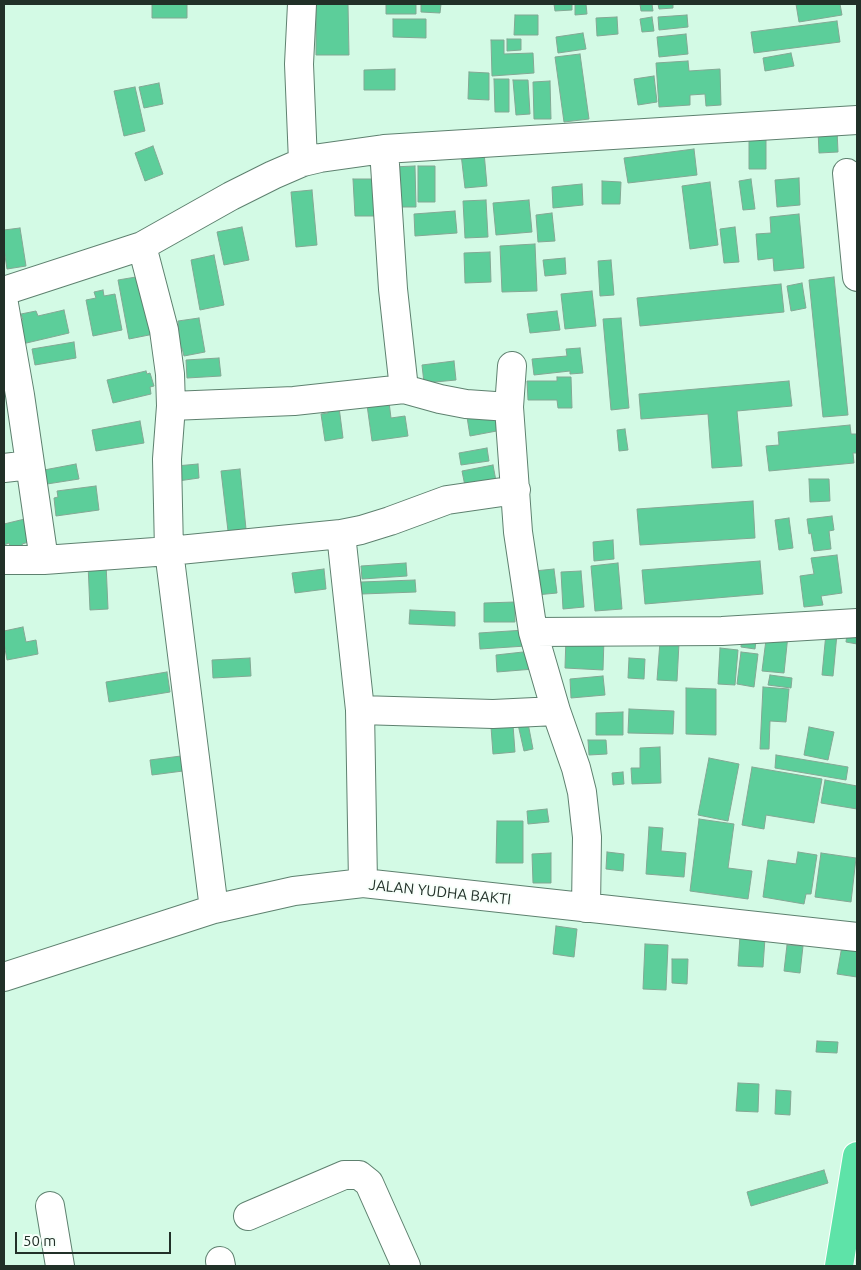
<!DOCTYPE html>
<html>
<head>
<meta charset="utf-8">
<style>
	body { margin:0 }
	#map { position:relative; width:861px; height:1270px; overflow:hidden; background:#d3fae5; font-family:Ubuntu,sans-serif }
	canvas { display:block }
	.frame { position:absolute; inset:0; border:5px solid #213028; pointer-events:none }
	.scale { position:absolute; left:15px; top:1232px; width:156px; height:22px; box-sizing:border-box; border:2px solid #213028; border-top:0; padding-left:6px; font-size:15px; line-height:18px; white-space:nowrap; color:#213028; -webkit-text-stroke:4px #f7fffa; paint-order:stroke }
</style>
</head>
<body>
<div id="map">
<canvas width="861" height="1270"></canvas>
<div class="frame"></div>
<div class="scale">50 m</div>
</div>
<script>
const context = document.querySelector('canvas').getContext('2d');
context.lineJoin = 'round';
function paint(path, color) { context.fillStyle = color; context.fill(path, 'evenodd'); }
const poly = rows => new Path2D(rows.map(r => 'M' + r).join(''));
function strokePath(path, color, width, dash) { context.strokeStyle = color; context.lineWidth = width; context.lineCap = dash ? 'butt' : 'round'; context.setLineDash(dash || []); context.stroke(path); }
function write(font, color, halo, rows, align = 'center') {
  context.font = font + ' Ubuntu,sans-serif'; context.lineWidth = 4; context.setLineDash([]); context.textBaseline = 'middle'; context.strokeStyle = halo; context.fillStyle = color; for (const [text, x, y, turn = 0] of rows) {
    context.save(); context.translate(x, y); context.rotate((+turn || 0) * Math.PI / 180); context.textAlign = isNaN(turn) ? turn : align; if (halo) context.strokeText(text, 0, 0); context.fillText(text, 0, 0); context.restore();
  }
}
const building = poly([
	[152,4,187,4,187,18,152,18,152,4],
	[316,4,348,4,349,55,316,55,316,4],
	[386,4,416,4,416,14,386,14,386,4],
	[421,4,441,4,440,13,421,12,421,4],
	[554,4,572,4,572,10,555,11,554,4],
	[575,4,586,4,587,14,575,15,575,4],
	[640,4,652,4,653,11,641,11,640,4],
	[658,4,673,4,673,8,659,9,658,4],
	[796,4,840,4,842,15,799,22,796,4],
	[515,15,538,15,538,35,514,35,515,15],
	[687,15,688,27,659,30,658,17,687,15],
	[617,17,618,34,597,36,596,18,617,17],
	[652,17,654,31,642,32,640,19,652,17],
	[393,19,426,19,426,38,393,37,393,19],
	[837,21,840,42,754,53,751,32,837,21],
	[583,33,586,49,558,53,556,37,583,33],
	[686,34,688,54,659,57,657,37,686,34],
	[507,39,521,39,521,50,507,51,507,39],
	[491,40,504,40,504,54,533,53,534,73,492,76,491,40],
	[791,53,794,66,765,71,763,58,791,53],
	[580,54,589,119,564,122,555,57,580,54],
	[688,61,689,71,720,69,721,105,706,106,705,94,690,95,690,105,659,107,656,63,688,61],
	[395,69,395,90,364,90,364,70,395,69],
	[469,72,489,73,489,100,468,99,469,72],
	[654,76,657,102,638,105,634,79,654,76],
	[494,79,509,79,509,112,495,112,494,79],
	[513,80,528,80,530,114,516,115,513,80],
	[550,81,551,119,534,119,533,82,550,81],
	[159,83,163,104,144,108,139,87,159,83],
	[135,87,145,131,124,136,114,91,135,87],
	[837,129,838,152,819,153,818,130,837,129],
	[749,134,766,134,766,169,749,169,749,134],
	[153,146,163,174,145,181,135,153,153,146],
	[694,149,697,175,628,183,624,158,694,149],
	[484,152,487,186,465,188,461,154,484,152],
	[415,166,416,207,394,207,392,167,415,166],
	[418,166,435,166,435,202,418,202,418,166],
	[799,178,800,205,777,207,775,180,799,178],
	[353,179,378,179,379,216,355,216,353,179],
	[751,179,755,209,743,210,739,181,751,179],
	[602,181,621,182,620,204,602,204,602,181],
	[710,182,718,245,690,249,682,186,710,182],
	[582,184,583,205,553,208,552,187,582,184],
	[312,190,317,245,296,247,291,192,312,190],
	[486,200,488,237,465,238,463,201,486,200],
	[529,200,532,232,496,235,493,203,529,200],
	[455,211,457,233,415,236,414,214,455,211],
	[552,213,555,241,538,242,536,215,552,213],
	[799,214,804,268,774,271,773,258,758,260,756,234,771,233,770,217,799,214],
	[242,227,249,260,224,265,217,232,242,227],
	[735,227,739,262,724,263,720,229,735,227],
	[20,228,26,266,7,269,4,249,4,230,20,228],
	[535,244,537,291,502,292,500,246,535,244],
	[490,252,491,282,465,283,464,253,490,252],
	[214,255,224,305,200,310,191,260,214,255],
	[565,258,566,274,545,276,543,260,565,258],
	[611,260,614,295,600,296,598,261,611,260],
	[148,275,159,333,129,339,118,280,148,275],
	[834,277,848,415,823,417,809,280,834,277],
	[802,283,806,308,791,311,787,286,802,283],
	[781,284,784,312,640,326,637,298,781,284],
	[103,290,104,296,115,294,122,330,93,336,86,300,96,298,94,292,103,290],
	[592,291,596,326,565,329,561,294,592,291],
	[64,310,69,333,18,345,12,322,23,320,21,314,36,311,38,316,64,310],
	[557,311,560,330,530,333,527,314,557,311],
	[199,318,205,352,184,356,182,348,176,349,173,332,179,331,178,321,199,318],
	[621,318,629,408,611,410,603,319,621,318],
	[74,342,76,358,35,365,32,349,74,342],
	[580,348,583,373,570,374,570,371,534,375,532,359,567,356,566,349,580,348],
	[219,358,221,376,187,378,186,360,219,358],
	[454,361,456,380,424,383,422,365,454,361],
	[146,371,147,374,150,373,154,386,150,387,151,394,113,403,107,380,146,371],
	[557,377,571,377,572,408,558,408,557,400,528,400,527,381,557,381,557,377],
	[789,381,792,406,737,411,742,466,712,468,708,414,641,419,639,394,789,381],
	[389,402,391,418,405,416,408,436,372,441,367,405,389,402],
	[339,407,343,438,325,441,321,414,328,413,328,409,339,407],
	[498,411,502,430,470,436,467,417,498,411],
	[140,421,144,443,96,451,92,430,140,421],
	[850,425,851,434,857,434,857,453,853,453,854,463,769,471,766,446,779,445,778,432,850,425],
	[625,429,628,450,619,451,617,430,625,429],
	[487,448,489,461,461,465,459,453,487,448],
	[76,464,79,479,47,484,44,470,76,464],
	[198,464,199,478,178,481,176,466,198,464],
	[493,465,496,481,465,486,462,471,493,465],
	[240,469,246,529,228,531,221,471,240,469],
	[809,479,829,479,830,501,810,502,809,479],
	[96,486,99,510,56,516,54,498,58,497,57,491,96,486],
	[753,501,755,538,640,545,637,509,753,501],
	[832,516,834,530,829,531,831,549,814,551,811,533,809,534,807,519,832,516],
	[33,517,32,541,22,544,23,547,11,549,9,543,4,545,4,524,33,517],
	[789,518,793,548,779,550,775,520,789,518],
	[613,540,614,559,594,561,593,542,613,540],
	[837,555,842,593,821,596,823,605,804,607,800,576,814,574,811,558,837,555],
	[760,561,763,594,645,604,642,570,760,561],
	[106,563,108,609,90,610,88,564,106,563],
	[406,563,407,576,362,579,361,566,406,563],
	[618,563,622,609,595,611,591,566,618,563],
	[324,569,326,589,295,593,292,573,324,569],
	[554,569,557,593,536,595,534,571,554,569],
	[581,571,584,607,563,609,561,572,581,571],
	[415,580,416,592,362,594,361,582,415,580],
	[515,602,515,622,484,622,484,603,515,602],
	[410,610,455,612,455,626,409,624,410,610],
	[848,625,857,626,857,644,846,642,848,625],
	[23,627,26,642,36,640,38,654,7,660,4,643,4,631,23,627],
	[525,630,526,646,480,649,479,633,525,630],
	[742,632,757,633,755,649,741,647,742,632],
	[767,632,788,635,784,673,762,671,767,632],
	[826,633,837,634,833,676,822,675,826,633],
	[566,637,604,638,603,670,565,668,566,637],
	[660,642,679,643,677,681,657,680,660,642],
	[720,648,738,650,735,685,718,684,720,648],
	[532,651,534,669,497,672,496,655,532,651],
	[741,652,758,654,754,687,737,684,741,652],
	[250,658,251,676,213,678,212,660,250,658],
	[629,658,645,659,644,679,628,678,629,658],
	[167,672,170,692,109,702,106,682,167,672],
	[770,675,792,678,791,688,768,685,770,675],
	[603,676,605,695,571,698,570,679,603,676],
	[763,687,789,689,786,722,770,721,769,749,760,749,763,687],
	[686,688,716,689,716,735,686,734,686,688],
	[629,709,674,711,673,734,628,733,629,709],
	[623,712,623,735,596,735,596,713,623,712],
	[527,718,533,749,524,751,517,720,527,718],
	[513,725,515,752,493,754,491,727,513,725],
	[809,727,834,732,828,760,804,755,809,727],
	[588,740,606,740,607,754,589,755,588,740],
	[660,747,661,783,632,784,631,768,640,768,640,748,660,747],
	[776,755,848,767,846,780,775,768,776,755],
	[181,756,183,771,152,775,150,760,181,756],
	[709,758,739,764,728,821,698,815,709,758],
	[752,767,822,779,814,823,766,815,764,829,742,825,752,767],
	[623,772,624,784,613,785,612,773,623,772],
	[825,780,857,786,857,809,821,803,825,780],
	[547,809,549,822,528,824,527,811,547,809],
	[699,819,734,824,728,868,752,871,748,899,690,891,699,819],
	[497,821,523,821,523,863,496,863,497,821],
	[649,827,663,828,661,851,686,853,684,877,646,874,649,827],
	[607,852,624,854,623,871,606,869,607,852],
	[798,852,817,855,811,894,806,894,804,904,763,897,768,860,796,864,798,852],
	[551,853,551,883,533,883,532,854,551,853],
	[821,853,856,858,851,902,815,897,821,853],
	[556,926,577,929,574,957,553,954,556,926],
	[740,936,765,938,763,967,738,966,740,936],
	[645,944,668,945,666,990,643,989,645,944],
	[787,945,803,946,800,973,784,971,787,945],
	[842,946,857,949,857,977,837,974,842,946],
	[672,959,688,959,687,984,672,983,672,959],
	[817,1041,838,1042,837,1053,816,1052,817,1041],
	[738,1083,759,1084,758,1112,736,1111,738,1083],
	[776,1090,791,1091,790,1115,775,1114,776,1090],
	[824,1170,828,1183,751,1206,747,1192,824,1170]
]);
paint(building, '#5cce9a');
strokePath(building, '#83a894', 1);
const minor = poly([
	[302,4,299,64,303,162],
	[384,149,393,289,404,389,440,399,466,404,509,407],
	[847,173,857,277],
	[4,291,142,246,231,196,273,175,303,162,320,158,384,149,857,120],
	[4,304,20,395,44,560],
	[512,366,509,407,518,532,533,632,556,711,576,768,582,792,587,837,586,908],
	[171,406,294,401,404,389],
	[4,468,30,465],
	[341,534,360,710,363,883],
	[4,560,44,560,169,551,167,459,171,406,170,374,164,330,142,246],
	[533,632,722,631,857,623],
	[360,710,493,714,556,711],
	[214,909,169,551,341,534,361,530,390,521,447,500,516,490],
	[4,977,214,909,294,891,363,883,857,937],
	[50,1206,60,1266],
	[248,1216,344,1175,359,1175,369,1183,406,1266],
	[220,1261,221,1266]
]);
const highway = poly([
	[839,1266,857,1156]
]);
strokePath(minor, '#5e816f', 30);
strokePath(highway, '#fff', 30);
strokePath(minor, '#fff', 28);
strokePath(highway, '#5ee3a8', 28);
write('15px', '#213028', '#f7fffa', [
	["JALAN YUDHA BAKTI",440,892,6]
]);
</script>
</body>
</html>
